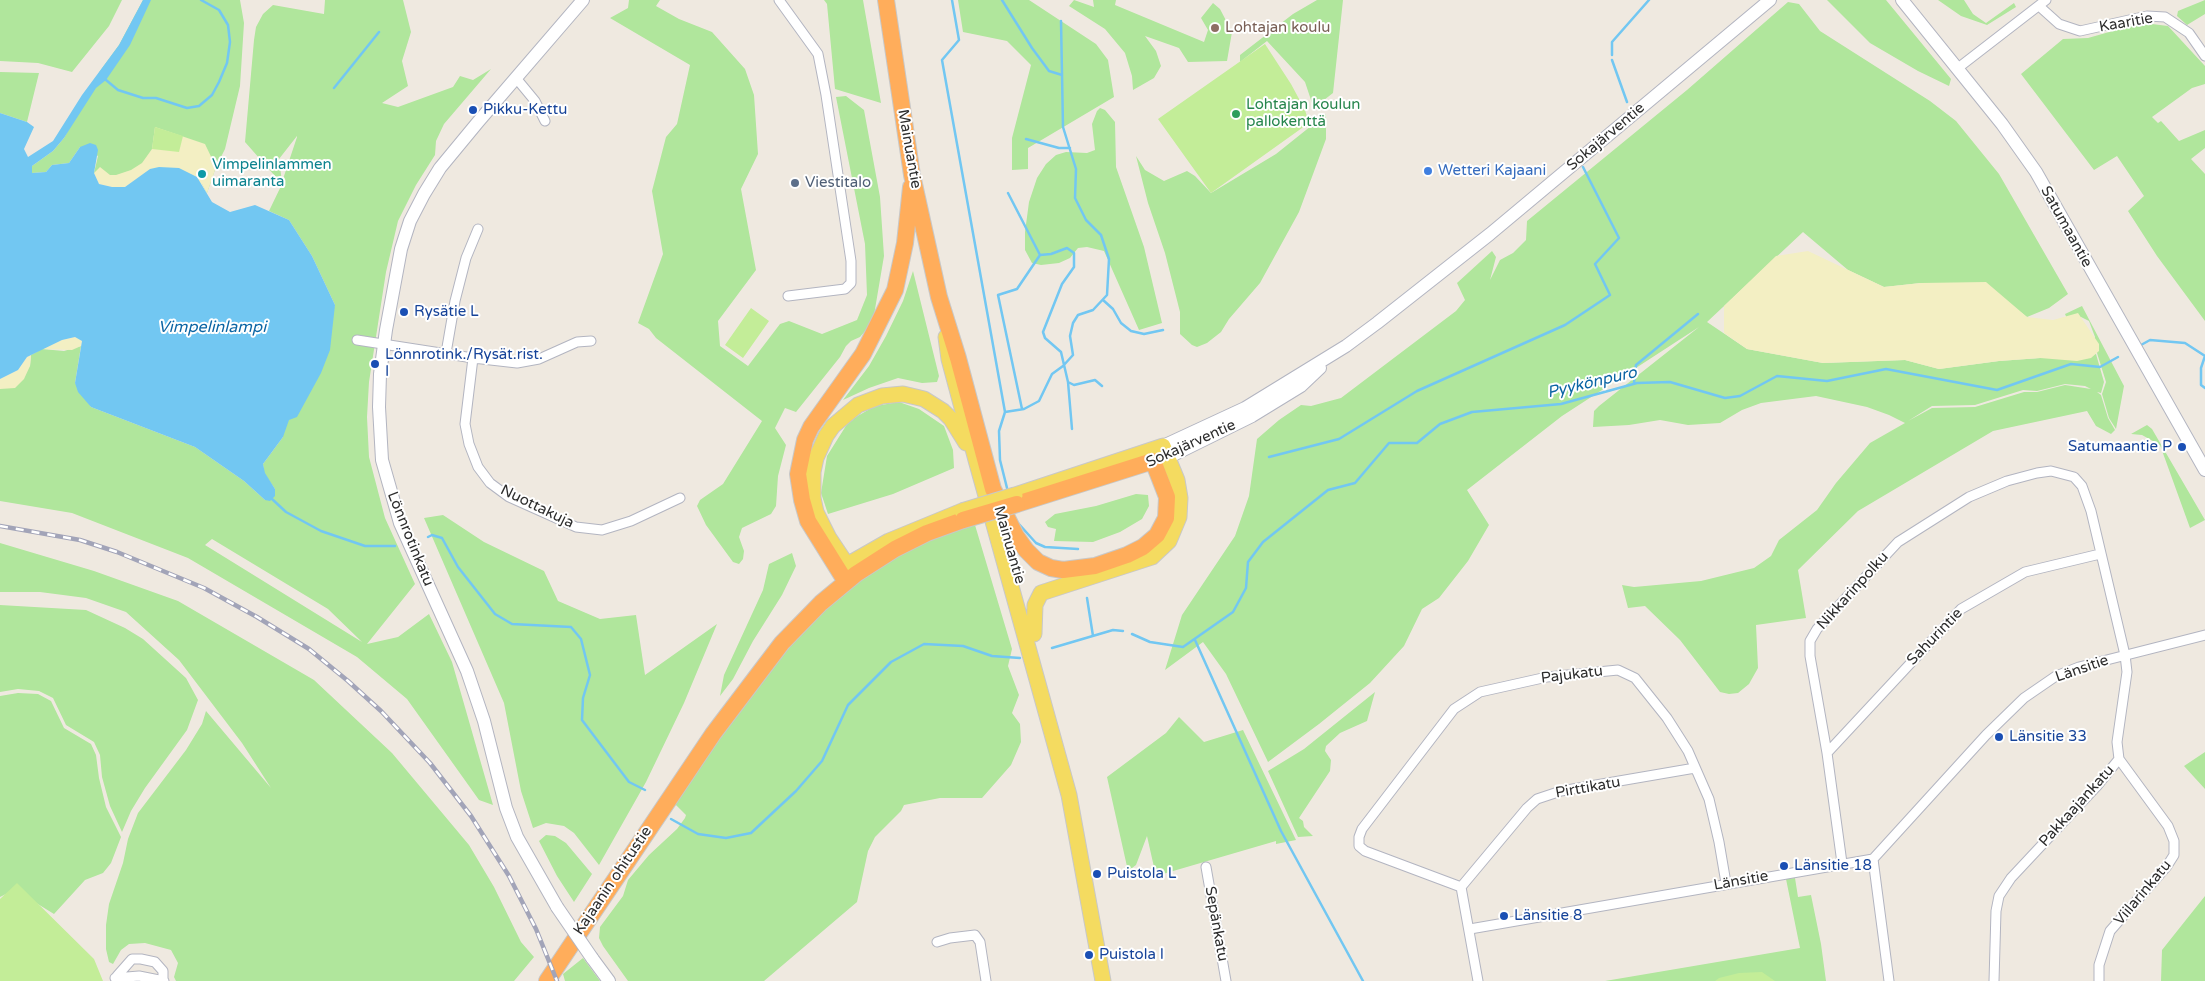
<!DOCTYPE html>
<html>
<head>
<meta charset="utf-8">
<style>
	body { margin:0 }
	canvas { display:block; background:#efe9e0 }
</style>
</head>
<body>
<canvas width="2205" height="981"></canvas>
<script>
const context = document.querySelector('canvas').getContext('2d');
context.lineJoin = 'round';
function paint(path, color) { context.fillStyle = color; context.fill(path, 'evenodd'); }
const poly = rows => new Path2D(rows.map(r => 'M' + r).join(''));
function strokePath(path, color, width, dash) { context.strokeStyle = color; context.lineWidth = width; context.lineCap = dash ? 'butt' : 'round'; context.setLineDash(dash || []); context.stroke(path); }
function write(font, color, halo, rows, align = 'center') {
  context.font = font + ' "Varela Round",sans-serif'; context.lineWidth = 4; context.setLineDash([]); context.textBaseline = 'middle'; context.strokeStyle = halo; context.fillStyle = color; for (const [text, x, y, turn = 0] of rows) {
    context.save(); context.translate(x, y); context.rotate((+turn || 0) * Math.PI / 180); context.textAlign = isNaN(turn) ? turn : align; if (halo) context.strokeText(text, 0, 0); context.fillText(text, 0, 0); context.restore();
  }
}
paint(poly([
	[0,0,122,0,109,26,72,72,38,63,0,61],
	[143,0,240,0,244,23,240,86,225,149,216,167,207,193,202,184,132,182,94,173,98,156,80,147,69,163,52,165,46,172,32,173,32,166,53,151,64,138,100,71,119,45],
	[325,0,403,0,411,32,402,61,408,86,382,103,398,107,453,87,460,76,473,80,491,69,444,124,436,141,435,155,416,185,398,221,386,272,369,382,367,417,369,457,385,518,415,584,367,644,398,637,429,614,452,662,493,805,479,800,407,699,357,657,188,558,72,513,0,501,0,389,30,366,31,355,42,349,64,351,81,346,75,383,91,407,195,447,244,481,265,500,275,489,264,473,263,464,283,437,283,431,335,305,312,256,289,220,269,211,282,184,245,142,254,40,256,27,263,14,273,5,324,14],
	[297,136,297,137,282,182,279,159],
	[212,539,328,609,362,642,205,545],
	[629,0,660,0,656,6,679,19,712,32,745,69,754,95,758,154,741,189,756,270,718,321,720,346,748,366,780,324,789,321,822,334,857,320,867,295,865,244,836,97,846,96,864,110,880,197,884,256,874,315,866,330,860,337,851,341,846,346,840,357,796,412,785,408,775,428,786,445,778,476,776,506,771,514,742,528,739,537,744,551,743,559,739,564,733,562,706,525,697,506,700,500,723,484,762,421,656,338,649,329,638,323,663,254,652,191,666,137,677,124,690,65,610,18,628,8],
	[824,0,863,0,881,103,835,89,827,4],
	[958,0,1029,0,1096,44,1108,60,1114,97,1028,148,1028,169,1012,170,1012,138,1031,65,1007,41,963,32],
	[1074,0,1094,7,1093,0,1116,0,1115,5,1204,42,1208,30,1201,18,1213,3,1220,9,1232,32,1227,61,1188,62,1179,48,1145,36,1156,51,1161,66,1154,78,1133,90,1132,76,1125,53,1105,29,1069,6],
	[1317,0,1343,0,1333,93,1324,100,1312,103,1305,82,1267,41,1240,62,1240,55,1293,14],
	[1827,0,1886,0,1951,79,1949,86,1918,71,1870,43],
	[1938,0,1964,0,1973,14,1986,23,2014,3,2016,7,1987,25,1961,16],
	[2205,0,2205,14,2187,25,2177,16,2178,11],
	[1788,2,1799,4,1820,31,1930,101,1956,121,1999,174,2068,294,2049,308,2027,317,2011,305,1921,283,1884,287,1848,270,1803,232,1707,322,1747,349,1823,363,1905,360,1939,369,1999,361,2096,354,2104,382,2101,393,2097,392,2101,395,2108,418,2115,430,2111,434,2096,426,2087,411,1993,431,1858,511,1798,570,1806,618,1756,625,1758,668,1749,684,1738,693,1729,694,1720,692,1680,640,1645,606,1628,608,1622,585,1634,587,1701,581,1754,568,1771,556,1779,540,1817,510,1836,483,1870,443,1905,423,1889,415,1867,407,1816,396,1761,403,1742,410,1720,423,1688,425,1660,420,1629,425,1593,427,1594,411,1599,406,1699,327,1562,416,1467,490,1489,525,1468,561,1439,598,1422,609,1404,646,1370,683,1319,724,1268,762,1226,674,1203,642,1165,670,1182,615,1235,536,1249,496,1257,439,1279,420,1301,405,1311,406,1341,398,1456,311,1465,300,1457,283,1492,251,1496,257,1490,280,1500,260,1513,253,1526,240,1527,221,1687,90],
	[2065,384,2085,386,2091,389,2065,385,2037,392,2024,392,1975,407,1932,408,1908,421,1932,406,1975,405,2023,390,2037,391],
	[2152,24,2168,26,2205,66,2205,84,2192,88,2152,117,2158,123,2161,121,2179,141,2205,130,2205,148,2191,159,2205,174,2205,321,2157,256,2128,211,2144,196,2117,156,2094,170,2021,74,2063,39,2088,38,2134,25],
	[0,72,39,73,27,122,0,113],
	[1100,108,1105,110,1115,122,1116,167,1144,247,1162,323,1139,330,1104,251,1087,247,1078,248,1070,258,1059,263,1041,265,1032,263,1025,250,1025,232,1029,202,1037,178,1046,164,1056,155,1066,152,1087,153,1095,150,1092,124,1097,111],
	[1326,114,1326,139,1299,212,1260,283,1229,319,1221,332,1207,343,1197,347,1192,345,1180,334,1180,312,1165,253,1148,203,1136,156,1145,170,1164,181,1187,171,1195,176,1211,193,1276,154],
	[913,271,939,376,937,382,922,383,898,378,869,388,843,400,869,366,886,336,903,301],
	[2082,306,2124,386,2116,429,2109,418,2102,394,2106,382,2097,353,2092,348,2095,337,2089,321,2081,317,2068,321,2065,314],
	[899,402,919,409,944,426,953,450,954,468,893,494,828,514,821,493,827,456,849,421,875,406],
	[2147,425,2152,429,2205,520,2190,528,2160,445,2142,435,2131,434],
	[1136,494,1148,495,1149,506,1142,519,1120,532,1093,542,1054,541,1056,529,1048,527,1045,522,1055,514,1096,506],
	[443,515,484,542,544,571,558,601,600,619,636,615,645,675,717,624,684,703,646,782,599,865,574,833,564,826,546,823,533,828,521,791,504,703,424,518],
	[975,525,1012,649,1008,666,1019,695,1012,713,1020,724,1021,742,1011,765,982,798,940,798,904,805,901,811,875,837,868,851,857,902,764,981,628,981,603,946,599,938,600,927,623,896,628,880,649,855,677,829,685,818,686,815,675,804,723,733,789,646,824,609,870,571,903,550,951,530],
	[0,543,94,571,178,601,314,680,392,753,469,845,494,887,521,942,534,957,514,981,176,981,174,977,178,963,171,950,145,943,129,944,121,950,113,964,109,962,106,949,106,925,109,904,123,863,128,839,138,813,186,750,202,724,206,711,271,788,242,743,179,660,126,612,86,598,40,592,0,592],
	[792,553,796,566,782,595,753,641,733,679,720,696,724,675,763,590,769,564],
	[0,605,86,610,125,628,143,639,186,678,198,700,187,730,145,788,131,811,122,832,110,806,102,777,100,755,94,742,66,725,53,698,39,691,18,689,0,692],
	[1375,692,1367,721,1340,733,1326,746,1325,751,1331,760,1330,771,1299,818,1303,821,1304,827,1313,836,1298,837,1268,771,1304,749],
	[18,693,38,694,51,701,64,728,91,744,96,755,99,778,106,807,121,837,111,863,103,873,85,880,54,914,28,898,8,893,0,897,0,696],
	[1179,717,1204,742,1243,730,1296,840,1276,844,1276,841,1156,876,1147,836,1136,865,1128,871,1107,777,1166,733],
	[2205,752,2205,789,2184,766],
	[546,835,555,836,566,843,592,874,574,902,557,876,539,841],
	[1795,878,1798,897,1811,895,1821,944,1826,981,1605,981,1800,948,1786,879],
	[2205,896,2205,981,2161,981,2162,950],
	[583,958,600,981,565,981,563,974]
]), '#b0e69c');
paint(poly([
	[155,127,205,144,216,167,207,193,202,184,132,182,125,187,112,187,99,184,94,173,100,167,110,175,116,175,131,170,142,163,152,149],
	[1808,251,1884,287,1921,283,1986,282,2027,317,2053,320,2078,313,2099,344,2099,351,2091,358,2077,361,2040,358,1999,361,1939,369,1905,360,1823,363,1747,349,1724,333,1724,306,1776,256],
	[75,337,82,341,81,346,72,350,42,349,62,340],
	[31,355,30,366,24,379,15,388,0,389,0,379,18,370,27,357]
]), '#f3efc3');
paint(poly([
	[1265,44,1291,84,1305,110,1309,123,1211,193,1158,119],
	[155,127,183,136,179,152,152,149],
	[751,308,769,321,743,358,725,345],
	[17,883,94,959,103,981,0,981,0,899],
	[1762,972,1775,981,1715,981,1719,978,1739,973]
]), '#c3ed98');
paint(poly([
	[143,0,151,0,130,45,106,80,96,88,64,138,53,151,32,166,32,173,46,172,52,165,69,163,80,147,90,143,96,145,98,150,94,173,99,184,112,187,125,187,150,169,159,167,179,168,197,177,212,202,230,212,255,205,289,220,312,256,335,305,330,350,321,373,297,417,289,420,283,437,263,464,265,473,275,489,275,496,270,501,265,500,244,481,195,447,91,407,78,392,75,383,82,341,75,337,62,340,27,357,18,370,0,379,0,113,27,122,34,127,24,149,28,157,53,141,82,95,119,45]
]), '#72c7f2');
strokePath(poly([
	[952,0,959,40,942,60,1005,412,999,431,1000,460,1008,492],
	[1002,0,1032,48,1049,71,1062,75],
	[1612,55,1612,42,1649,0],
	[1612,60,1627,102],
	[106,80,118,90,143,98,156,98,187,108,199,106,212,95,219,82,227,63,230,42,228,25,219,10,201,0],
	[334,88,379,32],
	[1026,139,1059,148,1070,148],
	[1008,193,1040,255,1017,289,998,295,1022,409],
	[1040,255,1051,254,1067,248,1074,253,1074,267,1062,284,1043,332,1045,338,1061,352,1068,382,1074,385,1095,380,1102,386],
	[1103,300,1113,309,1121,323,1131,331,1144,334,1163,330],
	[2141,345,2150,340,2185,343,2205,356],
	[2205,356,2201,368,2201,385,2205,388],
	[1068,382,1072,429],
	[1634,383,1636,365,1698,314],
	[1005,412,1024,409,1039,401,1052,374,1063,366,1073,355,1070,336,1073,323,1078,315,1093,310,1107,295,1109,259,1101,235,1086,220,1075,198,1076,169,1063,127,1061,21],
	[1269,457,1339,439,1417,391,1565,325,1610,295,1595,264,1619,238,1583,167],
	[272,499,286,512,321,531,365,546,395,546],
	[1018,523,1036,543,1045,547,1078,549],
	[428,537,432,535,442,538,458,567,495,614,512,624,571,627,581,639,590,675,583,698,582,720,629,782,645,790],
	[1087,598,1093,636],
	[1132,634,1150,642,1183,647,1233,612,1246,588,1248,562,1263,542,1328,490,1355,483,1389,443,1417,443,1440,424,1472,412,1561,404,1637,383,1670,382,1725,398,1740,396,1777,376,1827,381,1886,369,1997,390,2071,364,2100,367,2118,357],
	[1195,640,1281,831,1363,981],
	[1052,648,1113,630,1123,631],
	[671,819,698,834,726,838,751,833,796,791,822,761,848,705,891,662,924,644,963,646,992,656,1020,658]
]), '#72c7f2', 2.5);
const street = poly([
	[779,0,818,54,826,95,851,261,851,283,845,289,788,296],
	[2039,6,2059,24,2080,31,2147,16,2165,17,2189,33,2205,56],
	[1958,68,2046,0],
	[516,78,535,101,545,121],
	[357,340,473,358,517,363,539,359,577,342,591,341],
	[446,353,455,301,466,258,478,229],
	[473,358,465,424,469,444,478,467,490,483,509,497,576,527,602,530,631,521,680,498],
	[1827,753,1961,609,2025,572,2100,554],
	[1873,859,1889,981],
	[1842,863,1827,753,1810,656,1810,641,1817,629,1898,542,1969,497,2007,481,2037,473,2051,471,2074,477,2082,486,2091,511,2125,655,2127,672,2117,742,2119,759,2097,786,2011,878,1999,896,1996,911,1994,981],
	[1206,867,1226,981],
	[1461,887,1527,808,1537,799,1561,791,1695,768],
	[1470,929,1873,859,1986,735,2024,698,2056,676,2079,667,2205,635],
	[937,942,950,938,975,935,980,942,986,981],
	[117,976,132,959,141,959,155,962,163,971,163,981],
	[115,978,139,976,164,981],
	[1478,981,1461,887,1365,851,1359,846,1359,837,1362,829,1454,709,1480,692,1547,677,1618,670,1635,678,1667,718,1688,751,1709,799,1719,842,1726,883],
	[2099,981,2099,965,2110,931,2167,866,2174,855,2174,841,2168,826,2119,759]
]);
const secondary = poly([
	[1902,0,2002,124,2036,172,2205,470],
	[1163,446,1245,408,1346,346,1377,323,1490,234,1770,0],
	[1158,460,1169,457,1252,416,1301,386,1320,368],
	[557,907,517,837,506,808,484,721,467,671,400,523,382,460,379,407,380,374,386,330,401,249,410,221,424,194,440,168,478,122,583,0],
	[592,958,609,981]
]);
const primary = poly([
	[946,337,949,359,976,460,1069,795,1103,981],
	[1015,495,1163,446,1177,480,1180,498,1179,517,1169,541,1152,557,1041,593,1035,605,1034,634],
	[841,571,847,565,889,541,962,511],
	[856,574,847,565,829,538,816,512,813,498,813,472,816,458,826,436,833,426,858,405,882,396,903,394,924,399,943,411,951,419,966,443]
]);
const highway = poly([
	[886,0,912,175,939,297,958,358,993,489,1016,536,1026,550,1038,562,1051,568,1063,570,1095,566,1127,555,1143,547,1157,535,1166,518,1167,497,1153,461,1017,504],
	[846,582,808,521,802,500,798,474,805,440,811,427,863,354,895,290,905,243,911,187],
	[547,981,713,734,782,643,821,603,856,574,895,549,927,533,963,520]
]);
strokePath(street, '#b3b5c1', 11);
strokePath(secondary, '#b3b5c1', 14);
strokePath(primary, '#c8c8c8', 17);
strokePath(highway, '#c8c8c8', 18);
strokePath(street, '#fff', 9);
strokePath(secondary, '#fff', 12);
strokePath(primary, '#f4db60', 15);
strokePath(highway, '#ffad5b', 16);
const rail = poly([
	[0,526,80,540,117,552,204,588,257,617,309,649,348,681,381,711,430,763,471,816,509,876,536,929,557,981]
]);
strokePath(rail, '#a2a4b8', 4.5);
strokePath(rail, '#fff', 2.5, [8]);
const secondaryBridge = poly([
	[557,907,592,958]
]);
const primaryBridge = poly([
	[962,511,1015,495]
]);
const highwayBridge = poly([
	[963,520,1017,504]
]);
strokePath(secondaryBridge, '#b3b5c1', 14, []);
strokePath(primaryBridge, '#c8c8c8', 17, []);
strokePath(highwayBridge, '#c8c8c8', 18, []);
strokePath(secondaryBridge, '#fff', 12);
strokePath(primaryBridge, '#f4db60', 15);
strokePath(highwayBridge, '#ffad5b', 16);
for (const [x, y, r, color] of [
	[1215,28,5,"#8d6e63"],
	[473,110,5,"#1a4fb4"],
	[1236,114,5,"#2e9e5b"],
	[1428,171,5,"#3f7fe0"],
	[202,174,5,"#0f9aa8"],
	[795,183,5,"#5c6f8a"],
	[404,312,5,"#1a4fb4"],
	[375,364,5,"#1a4fb4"],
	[2182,447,5,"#1a4fb4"],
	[1999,737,5,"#1a4fb4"],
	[1784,866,5,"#1a4fb4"],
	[1097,874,5,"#1a4fb4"],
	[1504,916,5,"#1a4fb4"],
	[1089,955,5,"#1a4fb4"]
]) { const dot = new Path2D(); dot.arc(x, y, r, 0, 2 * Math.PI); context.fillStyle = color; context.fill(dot); strokePath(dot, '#fff', 2); }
write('15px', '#2d2d2d', '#fff', [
	["Kaaritie",2126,23,-10],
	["Sokajärventie",1606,137,-40],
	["Mainuantie",909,149,80],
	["Satumaantie",2066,227,61],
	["Sokajärventie",1191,444,-24],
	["Nuottakuja",537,507,26],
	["Lönnrotinkatu",410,539,68],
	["Mainuantie",1009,545,74],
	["Nikkarinpolku",1853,591,-48],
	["Sahurintie",1935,637,-46],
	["Länsitie",2082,669,-19],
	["Pajukatu",1572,675,-7],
	["Pirttikatu",1588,788,-10],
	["Pakkaajankatu",2077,806,-48],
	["Kajaanin ohitustie",613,881,-56],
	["Länsitie",1741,881,-10],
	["Viilarinkatu",2143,893,-50],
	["Sepänkatu",1216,924,80]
]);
write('15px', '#785e54', '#fff', [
	["Lohtajan koulu",1225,28]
], 'left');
write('15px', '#27864d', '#fff', [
	["Lohtajan koulun",1246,105],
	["pallokenttä",1246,122]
], 'left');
write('15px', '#164399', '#fff', [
	["Pikku-Kettu",483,110],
	["Rysätie L",414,312],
	["Lönnrotink./Rysät.rist.",385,355],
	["I",385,372],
	["Satumaantie P",2172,447,"right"],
	["Länsitie 33",2009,737],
	["Länsitie 18",1794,866],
	["Puistola L",1107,874],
	["Länsitie 8",1514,916],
	["Puistola I",1099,955]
], 'left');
write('15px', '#0d838f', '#fff', [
	["Vimpelinlammen",212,165],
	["uimaranta",212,182]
], 'left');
write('15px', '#366cbe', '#fff', [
	["Wetteri Kajaani",1438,171]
], 'left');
write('15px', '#4e5e75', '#fff', [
	["Viestitalo",805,183]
], 'left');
write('italic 16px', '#0b65a4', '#fff', [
	["Vimpelinlampi",212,328],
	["Pyykönpuro",1592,383,-13]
]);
</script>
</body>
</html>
